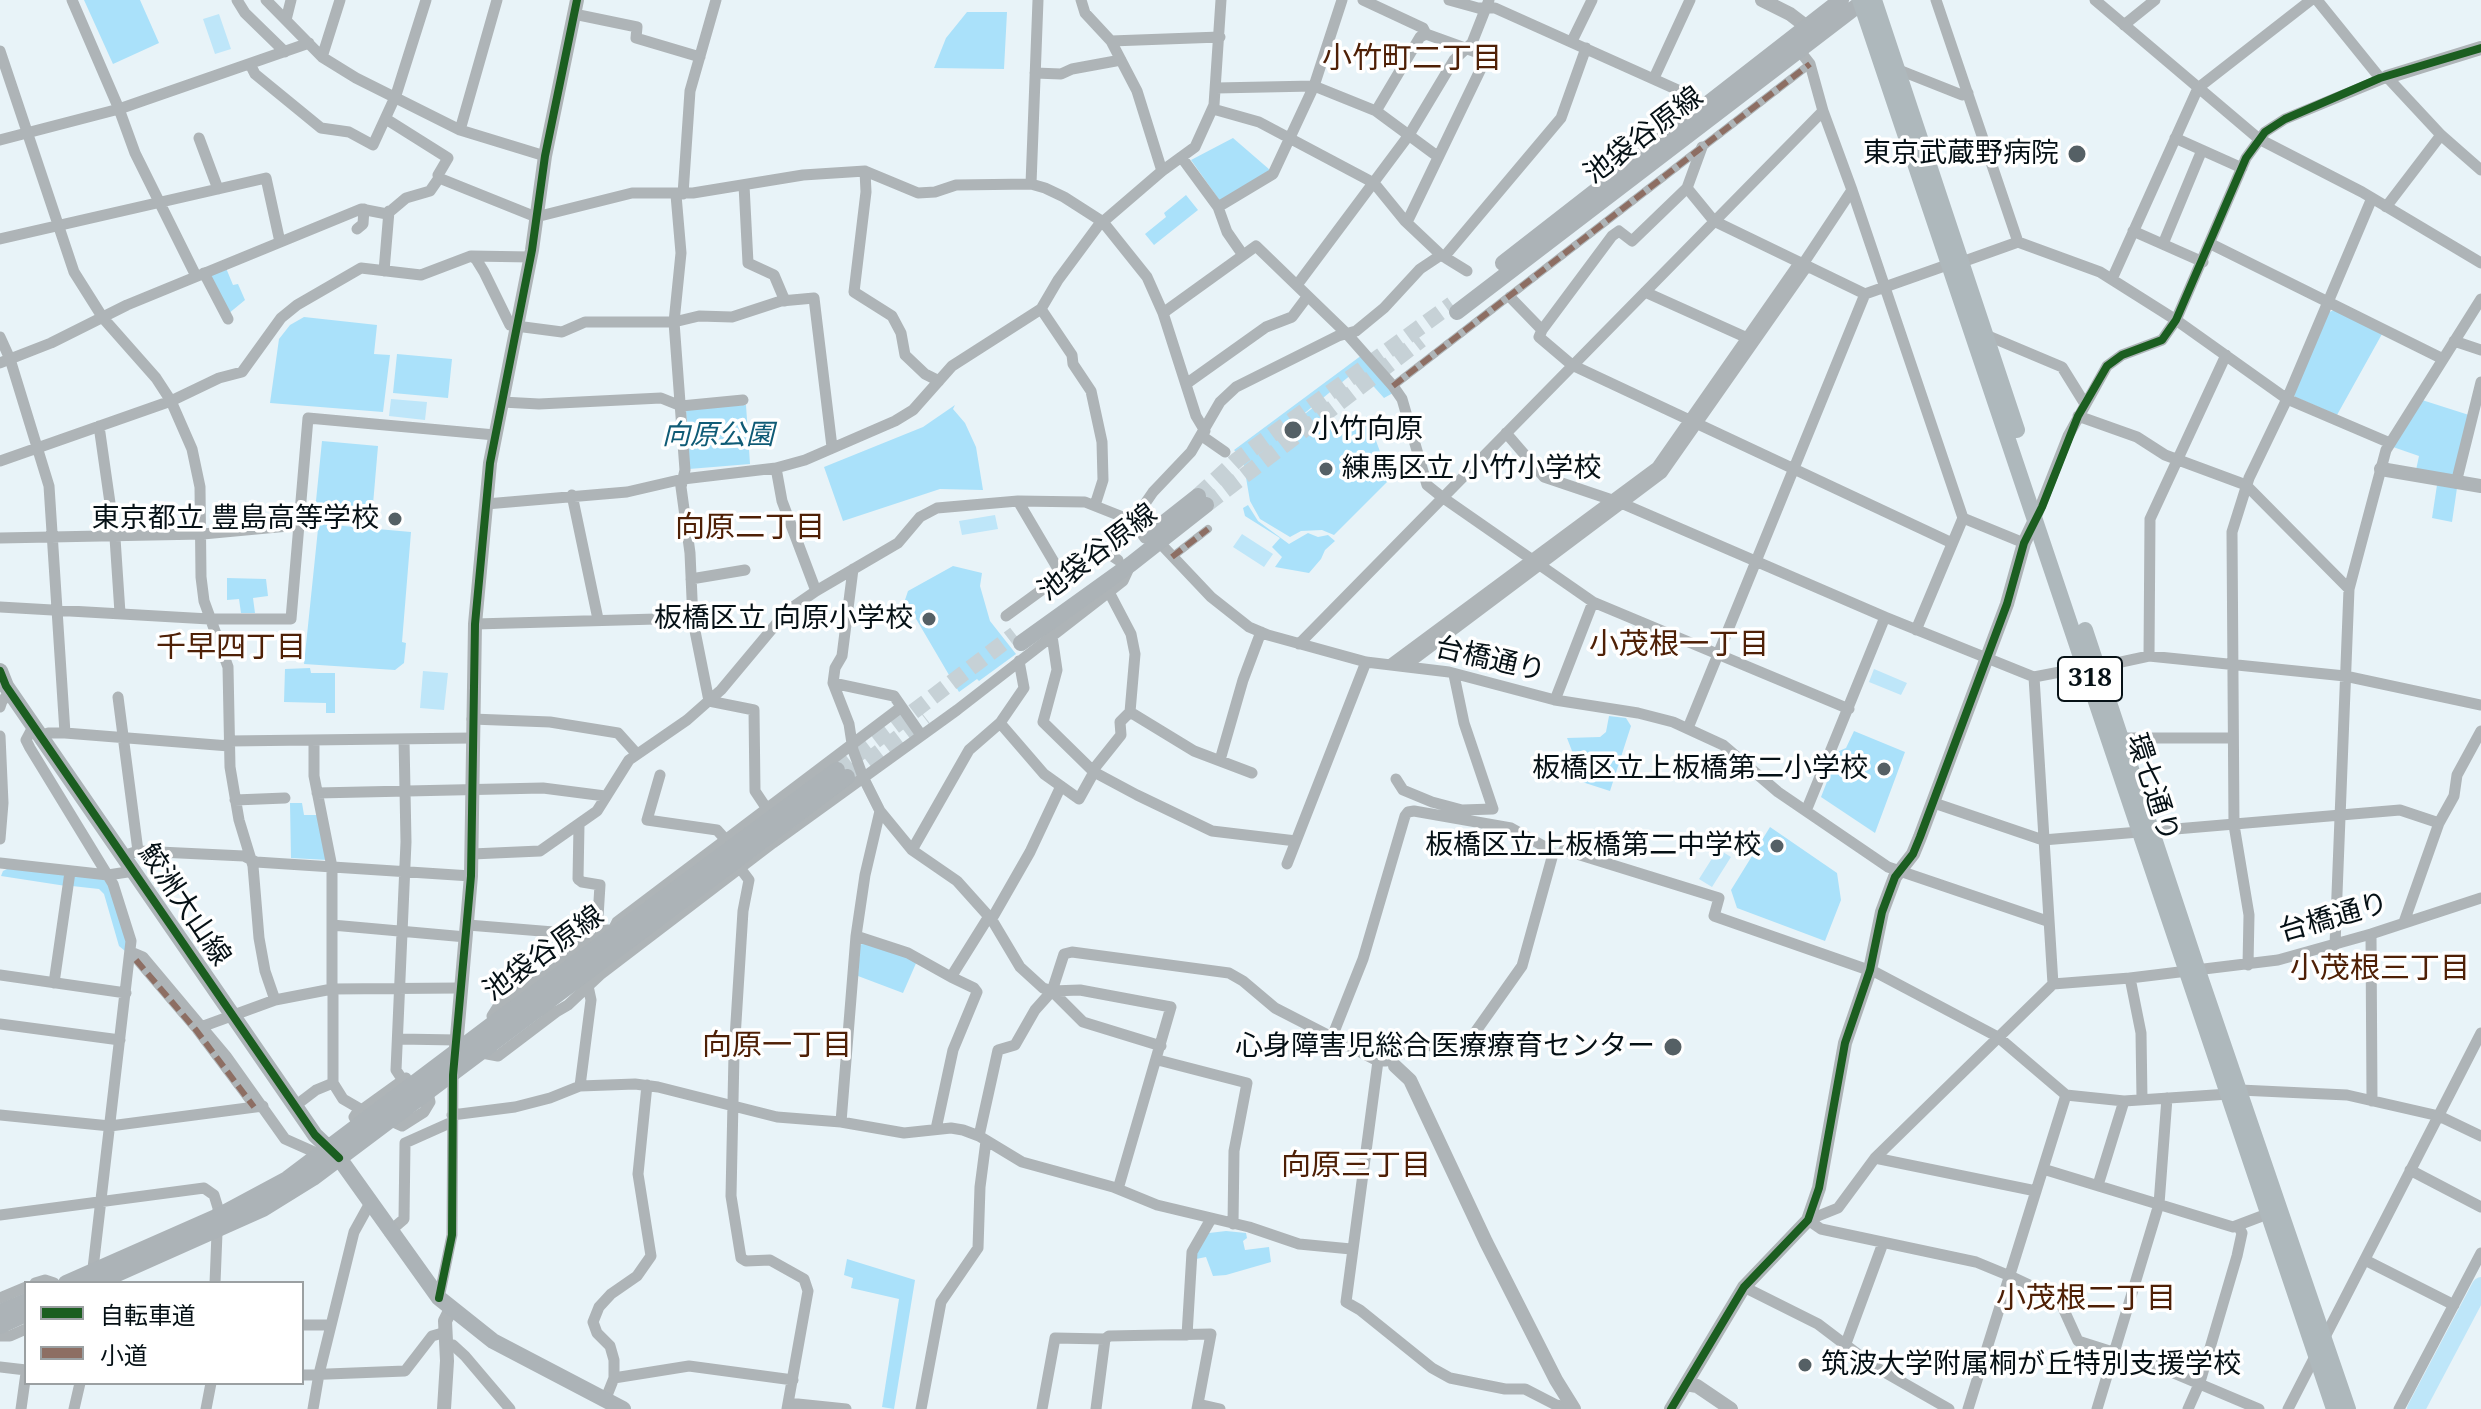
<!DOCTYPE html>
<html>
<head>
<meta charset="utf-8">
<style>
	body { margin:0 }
	#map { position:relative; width:2481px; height:1409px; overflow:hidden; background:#e8f3f8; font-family:"Noto Serif","Noto Sans JP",serif }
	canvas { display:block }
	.legend { position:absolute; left:24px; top:1281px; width:280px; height:104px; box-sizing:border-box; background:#fff; border:2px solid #9ba0a2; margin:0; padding:10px 14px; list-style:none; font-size:24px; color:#061116 }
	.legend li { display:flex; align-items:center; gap:16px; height:40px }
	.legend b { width:40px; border:2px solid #9ba0a2 }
</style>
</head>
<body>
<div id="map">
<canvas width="2481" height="1409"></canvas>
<ul class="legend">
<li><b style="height:10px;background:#1b5e20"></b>自転車道</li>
<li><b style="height:10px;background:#8d6e63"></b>小道</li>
</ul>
</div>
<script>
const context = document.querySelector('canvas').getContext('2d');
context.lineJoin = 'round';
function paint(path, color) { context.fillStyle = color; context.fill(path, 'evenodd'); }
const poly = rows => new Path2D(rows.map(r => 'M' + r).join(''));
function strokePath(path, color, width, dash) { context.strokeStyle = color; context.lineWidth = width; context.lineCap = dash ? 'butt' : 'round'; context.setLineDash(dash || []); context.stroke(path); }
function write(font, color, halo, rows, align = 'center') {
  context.font = font + ' "Noto Serif","Noto Sans JP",serif'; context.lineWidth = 7; context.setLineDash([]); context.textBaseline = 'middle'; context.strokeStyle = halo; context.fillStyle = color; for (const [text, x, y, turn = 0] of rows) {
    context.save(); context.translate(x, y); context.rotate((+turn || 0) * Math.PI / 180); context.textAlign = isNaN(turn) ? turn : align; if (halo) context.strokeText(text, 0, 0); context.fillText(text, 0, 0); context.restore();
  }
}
paint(poly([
	[84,0,140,0,159,43,113,64],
	[967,12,1007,12,1004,69,934,68,946,38],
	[1233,138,1270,170,1220,201,1191,160],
	[1186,195,1198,210,1154,245,1145,234,1166,217,1164,213],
	[226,268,233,285,238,284,245,300,228,314,209,276],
	[2334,310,2382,334,2337,415,2295,397,2293,393,2327,313],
	[304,317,377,325,374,354,390,355,383,412,270,403,279,339,290,325],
	[397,354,452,359,448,398,393,393],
	[1362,355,1393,393,1384,398,1358,369,1289,426,1314,407,1337,438,1367,416,1390,479,1334,535,1322,530,1301,531,1290,537,1260,519,1250,501,1243,460,1234,450],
	[2422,400,2469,415,2455,473,2450,477,2416,470,2419,456,2393,447],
	[746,405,750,464,689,469,686,409],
	[955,405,953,409,965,423,976,447,983,490,940,489,843,521,824,467,923,427],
	[322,441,378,446,372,516,315,511],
	[2437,485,2457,488,2452,522,2432,518],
	[1248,505,1258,521,1289,544,1308,533,1318,537,1328,535,1335,541,1325,550,1321,559,1309,573,1275,567,1282,557,1272,547,1280,538,1245,516,1243,508],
	[321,524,411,532,402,642,406,643,404,663,395,670,304,664,318,529],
	[953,566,982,573,980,586,990,621,1016,654,979,681,977,679,959,692,905,600,908,591],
	[227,578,266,579,268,596,253,598,255,613,241,613,239,599,227,600],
	[310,668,311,673,335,673,335,713,326,713,326,703,284,702,285,669],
	[1609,716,1626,718,1631,726,1610,791,1579,781,1577,764,1567,738,1600,737,1606,732],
	[1854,731,1905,752,1875,833,1821,797,1839,751,1846,748],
	[290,803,302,803,304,815,319,815,328,860,291,858],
	[1770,827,1837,873,1841,900,1825,941,1737,908,1731,890],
	[11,867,67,875,66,886,1,876,3,871],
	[73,876,106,879,127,940,125,951,119,946,104,894,99,889,72,886],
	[864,943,917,961,903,993,858,976,860,945],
	[1226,1231,1246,1233,1247,1238,1243,1241,1245,1250,1269,1247,1271,1262,1226,1275,1213,1276,1206,1257,1196,1259,1197,1251,1209,1233],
	[847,1259,915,1280,894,1409,882,1407,899,1299,851,1288,853,1278,844,1275]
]), '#aae1fa');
paint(poly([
	[219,14,231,49,215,54,203,19],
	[391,399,427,402,425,420,389,416],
	[995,515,998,529,962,535,959,521],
	[1242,534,1273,554,1264,567,1233,547],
	[1874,669,1907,683,1901,695,1869,682],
	[423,671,448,673,444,710,420,708],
	[1718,849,1731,857,1712,887,1699,879]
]), '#bee6f9');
strokePath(poly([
	[2416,1409,2481,1286]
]), '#bee6f9', 18);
strokePath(poly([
	[1198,496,1237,460,1452,304],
	[1206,505,1421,340],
	[837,770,1015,634],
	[848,776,925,717]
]), '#c6d1d6', 16, [16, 8]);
strokePath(poly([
	[1393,386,1810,64],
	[1172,557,1208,529],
	[136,960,196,1030,254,1107]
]), '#aeb4b7', 8);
strokePath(poly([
	[72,0,119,109,135,153,196,276],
	[237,0,245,13,285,52],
	[266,0,322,57,356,78,460,130,545,156],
	[1081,0,1085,13,1111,41,1137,91,1162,171],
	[1363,0,1423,28,1426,34],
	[1449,0,1478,8,1495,8,1689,95],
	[1936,0,2018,242],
	[2095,0,2259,139,2362,192,2481,263],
	[2317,0,2380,78],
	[574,14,637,27,636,38,700,57],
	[286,20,291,0],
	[2124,25,2155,0],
	[1111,41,1220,37],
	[1572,41,1592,0],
	[1799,50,1810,64,1823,111,1852,190,1963,518,2024,543],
	[0,51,74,272,103,318,156,378,171,401,192,449,200,487,201,577,204,601,228,667,230,767,239,820,253,866,259,938,265,971,275,1000],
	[322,57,340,0],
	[250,64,255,74,321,128,349,132,373,145,396,95,426,0],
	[1899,70,1962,95,1968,93],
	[1035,73,1061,74,1072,69,1121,60],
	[1654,78,1690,0],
	[1216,88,1314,86,1376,111,1437,156],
	[1213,109,1259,122,1374,183,1405,221,1441,255,1467,271],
	[1376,111,1420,37,1426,34,1487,56,1409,218,1405,221],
	[460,130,497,0],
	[199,138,218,189],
	[2175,138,2242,168],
	[0,140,119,109,309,43],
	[1702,147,1687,188,1632,241,1619,231,1612,236,1542,330,1539,337,1572,365,1952,543],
	[1182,158,1218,207,1227,232,1243,255],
	[865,171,866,192,854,292,892,316,901,333,905,355,925,374,939,381],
	[439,178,536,217,632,193,693,193,803,175,865,171,918,193,935,192,956,185,1031,184,1045,188,1064,197,1103,222,1147,277,1163,313,1196,416,1205,431],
	[1031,184,1038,0],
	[744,185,748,263,774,275,785,301],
	[1687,188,1714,221,1865,294,1950,264],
	[683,194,690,91,716,0],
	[676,195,681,253,674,322,685,470,681,487,690,553,693,621,709,701,754,710,755,791,767,809],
	[1218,207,1273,174,1314,86,1342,0],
	[2386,207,2441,135],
	[357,229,363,224,364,209],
	[2133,231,2203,262],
	[0,239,266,178,280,242],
	[2163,244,2202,150],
	[2211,244,2443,359],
	[471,256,476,259,484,272,510,325,516,326,562,332,585,322,674,322,699,316,732,317,781,301,814,298,832,447],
	[1444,257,1561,118,1586,48],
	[1962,262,2018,242,2100,272,2176,320,2287,399,2390,443],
	[1803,264,1852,190],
	[384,271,389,211],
	[204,273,228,319],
	[2112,279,2198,88,2311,0],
	[1297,285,1409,135,1454,60,1472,43,1489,0],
	[1645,292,1754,341],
	[1510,297,1542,330],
	[1041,309,1072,355,1073,364,1091,391,1102,442,1103,480,1095,505],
	[1163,313,1256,246,1347,334,1393,386,1402,399,1427,485,1442,497,1593,602,1849,709],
	[1986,335,2062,367,2085,404],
	[0,337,10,359,49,486,65,733],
	[2454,341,2481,350],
	[0,363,51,343,127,305,361,209,387,214,406,198,430,191,439,178,438,175,448,158,386,119],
	[1186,384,1266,327,1292,317,1307,297],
	[502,402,539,404,661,398,681,406,743,400],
	[2078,416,2137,437,2165,455,2246,485,2349,589],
	[99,426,115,538,120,613],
	[1506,433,1544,477,1621,503,1885,617],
	[1202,436,1225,452],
	[0,461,171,401,219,378,242,372,281,318,297,305,361,268,421,275,471,256,531,257],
	[776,468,782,501,816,591],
	[2456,483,2481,382],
	[572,495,598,619],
	[1018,501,1061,574],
	[486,504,627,492,683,479,776,468,805,460,895,421,913,410,952,366,1041,309,1058,280,1098,226,1162,171,1195,147,1214,105,1221,0],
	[2035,520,2068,436,2107,366,2122,355,2162,340,2176,320,2246,158,2265,132,2285,119,2387,77,2441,135,2481,170],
	[1133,521,1153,492,1191,452,1220,402,1236,387,1338,336,1356,331,1384,308,1420,269,1441,255],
	[0,538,203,534,299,525],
	[1158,541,1211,597,1249,627,1268,635,1366,662,1449,672,1555,700,1638,713,1673,722,1723,745,1778,792,1888,867,2047,921],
	[691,579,745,570],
	[1109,592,1131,634,1135,654,1130,712,1194,751,1252,773],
	[0,607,209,619,291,619,308,418,495,435],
	[1006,616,1091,554,1106,552,1118,560],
	[475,624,693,618],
	[1916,630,1963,518],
	[1052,636,1057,670,1043,722,1094,772,1137,795,1212,831,1296,841,1366,662],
	[1299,644,1823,111],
	[2149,656,2150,519,2226,355],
	[1019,661,1024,688,1000,723,1044,774,1079,799,1094,772],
	[1391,664,1657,467,1800,262],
	[1405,666,1662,473,1807,266],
	[2098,667,2149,656,2345,676,2481,705],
	[2034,677,2053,984],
	[833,683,894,696,921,735],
	[118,697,138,851],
	[1555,700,1593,602],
	[0,707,2,701,10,692],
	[472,719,550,722,618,733,636,753],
	[34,725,26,740,30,748,113,884,131,941,92,1277],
	[1688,728,1865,294],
	[0,736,3,803,0,839],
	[41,736,48,733,65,733,229,746],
	[2121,738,2233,738],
	[314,740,314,776,332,867,332,989],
	[229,741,472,738],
	[1220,760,1243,680,1261,632],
	[1093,770,1121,735,1120,722,1130,712],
	[660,775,647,820,717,830,726,840],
	[1396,779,1403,790,1432,802,1462,810,1493,809,1464,723,1454,675],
	[317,793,543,788,605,796],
	[235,800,285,798],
	[1934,803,2043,840,2139,832],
	[880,811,912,850,957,881,992,920,1020,967,1043,988,1052,991,1080,990,1171,1007,1118,1189],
	[1806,811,1885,617,2034,677,2086,667],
	[579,825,578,879,582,882,600,885,598,917,601,930],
	[2152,831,2400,810,2439,823],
	[912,850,969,750,1000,723],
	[1564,850,1719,898,1714,916,1877,973,1998,1037,2066,1095],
	[472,854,540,851,597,811,629,760,687,720,721,690,787,611,816,591,898,543,920,517,937,508,1018,501,1085,502,1133,521,1145,538],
	[123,856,138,851,244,856,256,862,471,876],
	[0,863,108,875,134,871],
	[1287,864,1296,841],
	[740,868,749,880,743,911,734,1054,731,1196,741,1258,746,1261,770,1260,804,1279,808,1291,787,1409],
	[2404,922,2439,823,2454,796,2457,775,2481,731],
	[332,925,466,937],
	[468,925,578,934,585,942],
	[2371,934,2372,1101],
	[610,936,617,922,900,708],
	[856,936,908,953,951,977],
	[2335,945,2349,589,2386,450,2481,299],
	[131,952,143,957,226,1056,285,1139,321,1155],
	[2248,965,2249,915,2234,825,2232,532,2249,478,2287,399,2372,198],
	[0,975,126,993],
	[2130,978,2141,1033,2142,1099],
	[54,983,70,872],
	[333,989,333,1083,343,1099,362,1110],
	[1052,991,1083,1022,1161,1046],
	[538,1010,556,1012,568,1005,600,975,773,843,957,710,1109,592,1123,581,1129,568],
	[494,1023,492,1016,499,1005,526,985,539,980,556,967,561,959,601,930,613,930],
	[0,1024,120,1040],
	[201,1027,275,1000,332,989,460,988],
	[1332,1037,1363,959,1405,816,1408,812,1414,811,1511,828,1547,848,1553,854,1522,966,1464,1048,1457,1050,1426,1045,1401,1050,1383,1059],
	[399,1039,457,1040],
	[482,1053,498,1056,556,1012],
	[1158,1060,1247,1083,1234,1151,1233,1224],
	[1378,1061,1346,1302,1360,1310,1432,1368,1450,1378,1505,1389,1525,1389,1556,1405,1572,1408],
	[402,1079,396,1070,406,842,404,739],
	[580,1086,591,1000,588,986],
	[2240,1090,2347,1095,2439,1116,2481,1136],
	[295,1106,316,1090,333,1083],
	[0,1115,110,1126,263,1106],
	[452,1115,515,1107,550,1098,580,1086,635,1084,658,1087,777,1117,841,1122,904,1133,951,1128,963,1130,979,1136,1022,1162,1113,1187,1157,1205,1249,1227,1299,1244,1351,1249],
	[389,1120,402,1126,424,1112,430,1102,428,1093],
	[841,1122,856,936,865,875,880,811,863,777,853,750,849,724,833,683,835,668,842,656,853,569],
	[359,1125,354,1117,356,1114,406,1078],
	[936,1129,953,1050,977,992,974,988,951,977,986,921,994,915,1030,852,1061,786],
	[979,1136,998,1050,1015,1045,1035,1010,1052,991,1064,954,1072,952,1229,973,1243,981,1275,1008,1378,1061,1386,1061],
	[1875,1158,2036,1191],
	[2043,1169,2233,1227,2270,1213],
	[2410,1170,2481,1207],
	[2098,1185,2124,1101],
	[0,1215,204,1188,214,1195,218,1208,215,1283],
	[1808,1220,1838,1208,1875,1158,2053,984,2130,978,2278,960,2371,934,2481,898],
	[1808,1220,1821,1229,1976,1262,2010,1276,2059,1299,2078,1341,2157,1366,2259,1409],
	[389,1232,404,1219,405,1143,452,1122],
	[2365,1260,2454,1305],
	[35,1283,45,1280,54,1283],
	[1744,1287,1818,1324,1872,1365,1949,1409],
	[0,1298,26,1287],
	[439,1298,452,1235,453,1075],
	[302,1325,331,1325],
	[1187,1335,1192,1252,1211,1219],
	[0,1336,10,1336,26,1329],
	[446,1345,453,1345,465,1356,510,1409],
	[1845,1346,1883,1243],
	[0,1367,26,1370],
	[302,1375,405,1371,432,1336,446,1332],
	[614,1378,689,1366,793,1380],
	[606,1398,614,1378,614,1360,610,1346,597,1333,593,1322,599,1307,611,1294,637,1276,651,1256,638,1174,647,1085],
	[788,1403,846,1409],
	[1198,1404,1220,1409],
	[21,1409,26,1373],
	[74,1409,80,1383],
	[206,1409,211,1383],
	[313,1409,319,1374,354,1232,370,1203],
	[921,1409,941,1302,978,1248,980,1187,986,1141],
	[1042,1409,1055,1338,1105,1339,1109,1336,1211,1334,1197,1409],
	[1096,1409,1105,1339],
	[1968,1409,2066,1095,2124,1101,2229,1094],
	[2097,1409,2159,1204,2167,1098],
	[2188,1409,2200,1382,2237,1256,2242,1233,2238,1226],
	[2288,1409,2481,1033],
	[2399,1409,2481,1253]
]), '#aeb4b7', 11);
strokePath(poly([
	[1762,0,1790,14,1807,27],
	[2387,77,2481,48],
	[2381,469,2481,486],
	[455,1059,471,876,475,624,490,463,532,250,545,156,577,0],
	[1395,1066,1410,1080,1486,1242,1556,1380,1574,1409],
	[1686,1384,1697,1386,1731,1409],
	[444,1409,447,1361,445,1321,451,1309],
	[1671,1409,1744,1287,1808,1220,1819,1188,1845,1043,1870,970,1882,912,1895,877,1913,854,1920,837,2007,604,2024,543,2035,520]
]), '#aeb4b7', 14);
strokePath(poly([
	[1503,263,1841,0],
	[1457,312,1861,3,1861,0],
	[1151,533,1198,496],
	[1021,643,1131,564,1206,505],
	[0,671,6,686,315,1135,339,1158,439,1298,493,1341,623,1409],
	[66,1283,218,1216,287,1179,494,1023,837,770],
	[97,1283,263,1209,313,1178,847,777],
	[0,1312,26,1301],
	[0,1326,26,1314]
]), '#acb3b7', 16);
strokePath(poly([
	[1860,0,2334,1409],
	[1874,0,2017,430],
	[2085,630,2197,968,2348,1409]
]), '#aeb8bc', 16);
strokePath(poly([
	[1393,386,1810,64],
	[1172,557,1208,529],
	[136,960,196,1030,254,1107]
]), '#8d6e63', 6, [12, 6]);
strokePath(poly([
	[0,671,6,686,315,1135,339,1158],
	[439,1298,452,1235,453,1075,471,876,475,624,490,463,532,250,545,156,577,0],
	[1671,1409,1744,1287,1808,1220,1819,1188,1845,1043,1870,970,1882,912,1895,877,1913,854,1920,837,2007,604,2024,543,2042,507,2078,416,2107,366,2122,355,2162,340,2176,320,2246,158,2265,132,2285,119,2380,78,2481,48]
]), '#1b5e20', 8);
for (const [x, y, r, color] of [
	[2077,154,10,"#556065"],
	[1293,430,10,"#556065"],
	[1326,469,8,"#556065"],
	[395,519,8,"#556065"],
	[929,619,8,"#556065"],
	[1884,769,8,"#556065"],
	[1777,846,8,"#556065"],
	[1673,1047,10,"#556065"],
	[1805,1365,8,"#556065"]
]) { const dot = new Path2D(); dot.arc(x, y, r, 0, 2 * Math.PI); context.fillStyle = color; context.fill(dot); strokePath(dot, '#fff', 3); }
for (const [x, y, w] of [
	[2090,679,64]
]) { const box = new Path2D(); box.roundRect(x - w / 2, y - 22, w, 44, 6); context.fillStyle = '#fff'; context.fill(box); strokePath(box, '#061116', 2); }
write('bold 26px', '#061116', null, [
	["318",2090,679]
]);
write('28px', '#061116', '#fff', [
	["池袋谷原線",1644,136,-37],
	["池袋谷原線",1098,553,-37],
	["台橋通り",1490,660,13],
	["環七通り",2152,788,72],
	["鮫洲大山線",184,905,56],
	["台橋通り",2334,918,-16],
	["池袋谷原線",544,954,-36]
]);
write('28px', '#061116', '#fff', [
	["東京武蔵野病院",2059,154],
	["小竹向原",1311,430,"left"],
	["練馬区立 小竹小学校",1342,469,"left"],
	["東京都立 豊島高等学校",379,519],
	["板橋区立 向原小学校",913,619],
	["板橋区立上板橋第二小学校",1868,769],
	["板橋区立上板橋第二中学校",1761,846],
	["心身障害児総合医療療育センター",1655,1047],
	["筑波大学附属桐が丘特別支援学校",1821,1365,"left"]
], 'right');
write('italic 28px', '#0f5b76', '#fff', [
	["向原公園",718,436]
]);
write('30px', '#4f2006', '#fff', [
	["小竹町二丁目",1412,59],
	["向原二丁目",750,528],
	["小茂根一丁目",1679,645],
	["千早四丁目",231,648],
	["小茂根三丁目",2380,969],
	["向原一丁目",777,1046],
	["向原三丁目",1356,1166],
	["小茂根二丁目",2086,1299]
]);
</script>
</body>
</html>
